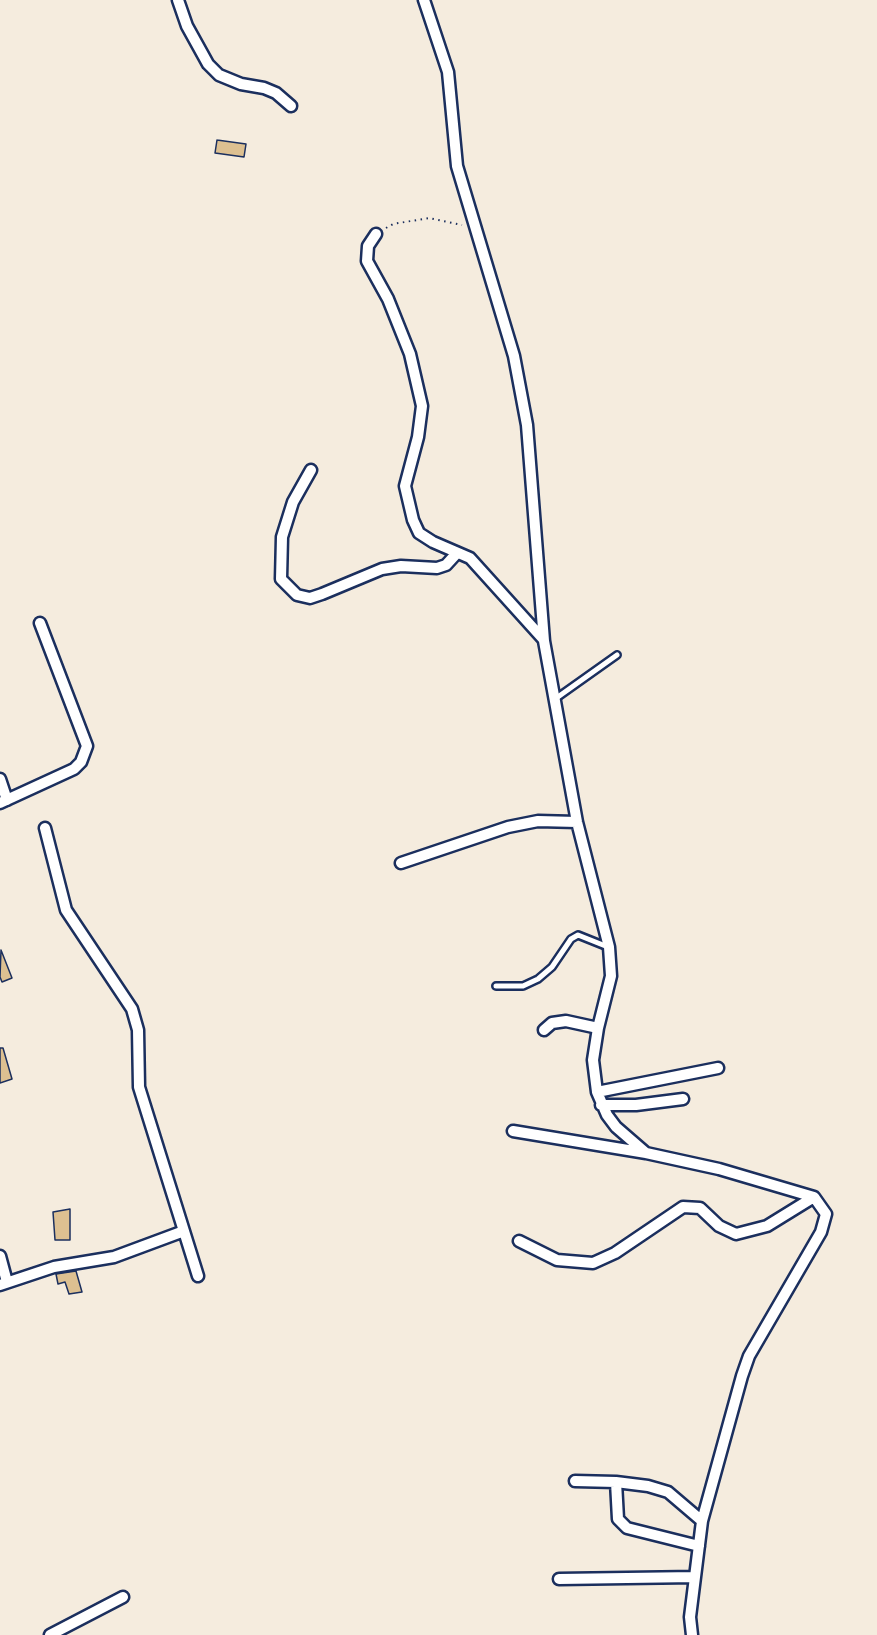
<!DOCTYPE html>
<html>
<head>
<meta charset="utf-8">
<style>
	body { margin:0 }
	canvas { display:block; background:#f5ecde }
</style>
</head>
<body>
<canvas width="877" height="1635"></canvas>
<script>
const context = document.querySelector('canvas').getContext('2d');
context.lineJoin = 'round';
function paint(path, color) { context.fillStyle = color; context.fill(path, 'evenodd'); }
const poly = rows => new Path2D(rows.map(r => 'M' + r).join(''));
function strokePath(path, color, width, dash) { context.strokeStyle = color; context.lineWidth = width; context.lineCap = dash ? 'butt' : 'round'; context.setLineDash(dash || []); context.stroke(path); }
const building = poly([
	[217,140,246,144,244,157,215,153,217,140],
	[1,950,12,978,2,982,0,977,1,950],
	[0,1048,3,1048,12,1079,0,1083,0,1048],
	[70,1209,70,1240,55,1240,53,1212,70,1209],
	[76,1271,82,1292,69,1294,65,1282,58,1284,56,1274,76,1271]
]);
paint(building, '#ddc091');
strokePath(building, '#1b2f5e', 1.5);
const lane = poly([
	[555,699,617,655],
	[496,986,523,986,538,979,552,967,571,939,578,935,608,947]
]);
const street = poly([
	[178,0,187,26,208,64,219,75,241,84,264,88,276,93,291,106],
	[424,0,448,72,457,166,514,356,527,425,544,641,577,822,609,947,611,976,598,1028,593,1060,597,1092,607,1115,616,1127,646,1153],
	[376,234,368,246,367,261,388,299,410,354,422,406,418,437,405,486,413,520,419,533,433,542,470,558,544,640],
	[311,470,293,502,282,537,281,579,297,595,310,598,322,594,382,569,401,566,437,568,446,565,457,553],
	[0,779,7,800],
	[0,803,74,769,81,762,87,746,40,623],
	[45,828,66,910,132,1009,138,1030,139,1087,198,1276],
	[401,863,508,827,538,821,577,822],
	[544,1030,552,1023,566,1021,598,1028],
	[597,1092,718,1068],
	[601,1105,636,1105,683,1099],
	[513,1131,646,1153,719,1169,814,1197,826,1214,821,1232,749,1356,742,1376,702,1521,690,1617,692,1635],
	[519,1241,557,1260,593,1263,615,1253,683,1207,700,1208,719,1226,736,1234,767,1226,814,1197],
	[0,1256,7,1282],
	[0,1285,54,1267,114,1257,184,1231],
	[575,1481,616,1482,648,1486,668,1492,702,1521],
	[616,1482,618,1519,627,1528,699,1546],
	[559,1579,695,1577],
	[50,1635,123,1597]
]);
strokePath(lane, '#1b2f5e', 10);
strokePath(street, '#1b2f5e', 15);
strokePath(poly([
	[386,228,393,224,429,218,462,225]
]), '#1b2f5e', 2, [1.5, 4.5]);
strokePath(lane, '#fff', 5);
strokePath(street, '#fff', 10);
</script>
</body>
</html>
